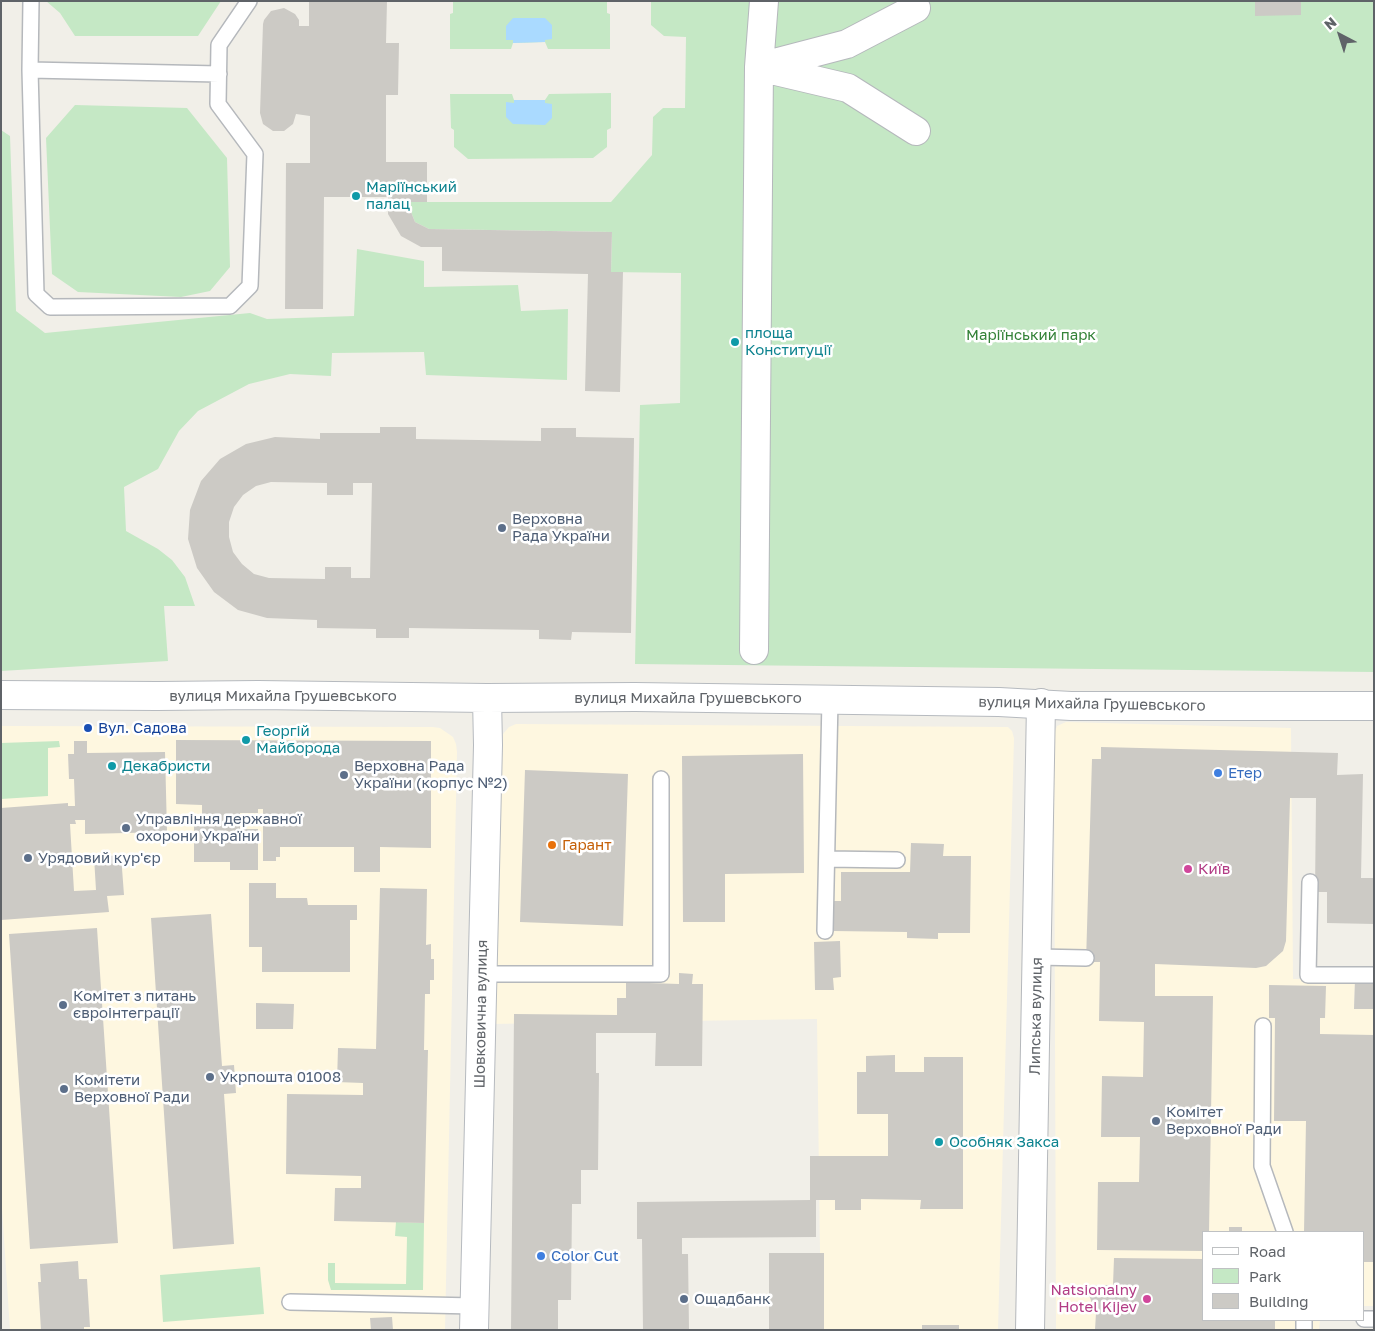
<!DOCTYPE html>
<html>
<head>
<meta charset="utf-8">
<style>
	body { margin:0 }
	#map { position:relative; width:1375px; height:1331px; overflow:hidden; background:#f1efe8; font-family:"Golos Text",sans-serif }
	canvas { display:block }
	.frame { position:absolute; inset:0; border:2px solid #5f6368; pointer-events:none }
	.legend { position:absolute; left:1202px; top:1231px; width:162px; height:90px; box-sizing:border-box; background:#fff; border:1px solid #bfc1c3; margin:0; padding:6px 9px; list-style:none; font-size:15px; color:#5f6368 }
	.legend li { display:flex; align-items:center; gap:10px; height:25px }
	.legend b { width:25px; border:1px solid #bfc1c3 }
	.north { position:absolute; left:1315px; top:10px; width:50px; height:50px; -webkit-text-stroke:4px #fff; paint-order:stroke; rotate:320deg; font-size:14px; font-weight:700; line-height:20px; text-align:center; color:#5f6368 }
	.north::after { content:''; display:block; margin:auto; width:18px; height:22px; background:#5f6368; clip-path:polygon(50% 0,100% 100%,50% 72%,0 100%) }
</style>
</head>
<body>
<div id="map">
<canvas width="1375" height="1331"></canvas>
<div class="frame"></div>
<ul class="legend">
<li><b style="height:6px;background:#fff"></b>Road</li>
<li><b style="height:14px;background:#c5e8c5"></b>Park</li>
<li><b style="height:14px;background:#cccac5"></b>Building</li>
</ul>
<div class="north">N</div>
</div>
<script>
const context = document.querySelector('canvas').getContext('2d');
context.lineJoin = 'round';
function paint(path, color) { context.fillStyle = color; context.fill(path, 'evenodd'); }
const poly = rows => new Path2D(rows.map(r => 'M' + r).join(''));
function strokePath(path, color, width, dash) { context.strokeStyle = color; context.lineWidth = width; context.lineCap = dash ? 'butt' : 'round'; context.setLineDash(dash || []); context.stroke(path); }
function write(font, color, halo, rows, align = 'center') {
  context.font = font + ' "Golos Text",sans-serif'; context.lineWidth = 5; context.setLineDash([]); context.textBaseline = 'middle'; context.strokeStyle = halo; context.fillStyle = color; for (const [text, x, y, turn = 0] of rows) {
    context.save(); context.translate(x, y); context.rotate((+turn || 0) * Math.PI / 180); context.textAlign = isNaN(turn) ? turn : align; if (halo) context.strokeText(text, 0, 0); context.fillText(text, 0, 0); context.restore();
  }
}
paint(poly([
	[1066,722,1291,728,1293,979,1355,980,1354,1008,1374,1009,1374,1306,1364,1306,1364,1232,1204,1232,1204,1320,1320,1320,1319,1330,1056,1330,1054,734,1057,726],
	[516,724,1008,727,1012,731,1014,738,998,1330,821,1330,817,1019,490,1024,503,734,509,727],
	[1,726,433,727,440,728,453,737,456,744,457,752,445,1330,10,1330,1,1193]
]), '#fef7e0');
paint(poly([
	[46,1,221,1,198,36,75,36,60,13],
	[453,1,607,1,607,13,610,14,610,49,548,49,545,42,513,43,511,49,450,49,450,14,453,13],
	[651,1,1374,1,1374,672,635,664,640,405,680,403,681,273,611,272,612,232,429,229,415,222,411,212,411,202,611,202,652,155,653,117,663,108,685,108,686,37,664,36,651,25],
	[611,93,611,128,607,130,607,147,593,158,468,159,454,147,454,130,451,128,450,94,512,94,514,100,545,100,549,94],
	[75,105,187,108,227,158,230,267,210,291,181,297,78,292,52,274,46,138],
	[1,130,10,136,16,311,45,333,250,313,267,319,354,316,357,249,424,261,424,287,518,285,521,311,568,309,567,380,426,375,424,352,332,353,331,376,290,374,249,384,198,411,179,431,158,469,124,487,126,531,158,549,172,560,185,577,195,606,164,606,168,661,1,671],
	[59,741,60,747,48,748,48,796,1,799,1,743],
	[396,1222,424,1223,423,1290,331,1290,328,1280,328,1263,335,1263,335,1283,406,1284,407,1237,395,1236],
	[260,1267,264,1314,163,1322,160,1275]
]), '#c5e8c5');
paint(poly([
	[513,18,545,18,552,25,552,39,545,40,545,42,513,43,513,40,506,40,506,26],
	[514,100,545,100,545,103,552,104,552,118,545,125,513,124,506,117,506,102,514,103]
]), '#aadaff');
paint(poly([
	[309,1,387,1,386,43,399,43,398,95,386,95,386,162,427,162,427,202,411,202,411,212,415,222,429,229,612,232,611,272,623,272,620,392,585,391,588,274,442,271,442,247,421,247,401,236,388,214,388,197,324,197,323,309,285,309,286,163,310,163,310,116,296,114,293,124,284,131,273,131,263,124,260,113,263,24,264,20,271,11,284,8,295,14,299,20,299,26,309,26],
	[1255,1,1301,1,1301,15,1255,16],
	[380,427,416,427,416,439,541,441,541,428,576,428,576,437,634,438,631,633,572,632,571,640,539,639,539,630,409,628,409,638,376,638,376,629,317,628,317,620,267,618,238,610,214,592,197,568,188,539,190,510,201,481,220,459,246,444,275,437,320,439,320,433,380,433],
	[271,482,327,483,327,495,353,495,353,483,372,483,370,578,351,578,351,567,325,567,325,579,269,578,254,574,242,564,233,552,229,537,229,522,234,507,243,495,256,486],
	[176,740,431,741,431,848,380,847,380,872,354,872,354,847,280,847,280,857,276,857,276,861,263,861,263,809,258,809,258,813,240,813,240,829,258,829,258,870,230,870,230,862,194,862,194,826,202,826,202,805,176,804],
	[74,741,87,741,87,753,165,752,167,832,85,834,85,820,75,820,76,824,70,824,74,891,96,890,94,857,121,855,124,895,107,896,109,912,1,920,1,808,68,803,68,806,75,806,74,779,69,779,68,754,74,754],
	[1101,747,1338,753,1337,775,1363,774,1361,878,1374,878,1374,924,1327,923,1327,892,1315,892,1316,798,1290,798,1286,941,1283,951,1266,966,1256,968,1155,964,1155,996,1213,996,1209,1232,1204,1232,1204,1251,1097,1250,1098,1182,1139,1182,1140,1137,1101,1137,1102,1076,1143,1077,1144,1022,1099,1021,1100,962,1086,962,1092,759,1101,759],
	[803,754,804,873,725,874,725,922,683,922,682,756],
	[525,770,628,774,623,926,520,922],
	[911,843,944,844,943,856,971,856,970,933,938,933,938,939,907,938,907,932,833,931,833,901,841,901,841,872,910,872],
	[249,883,276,883,276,898,307,898,308,905,357,905,357,920,350,920,350,972,262,972,262,947,249,947],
	[380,888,427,889,426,945,431,944,431,959,434,959,434,980,430,980,430,994,425,994,424,1050,428,1050,424,1223,334,1221,335,1188,361,1188,361,1176,286,1174,287,1094,363,1095,363,1083,337,1082,338,1048,376,1049],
	[211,914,222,1066,234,1065,236,1093,224,1094,234,1244,173,1249,151,918],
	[97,928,118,1243,30,1249,9,934],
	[840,941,841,977,833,978,834,990,815,990,814,942],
	[679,973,693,974,692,984,703,984,702,1066,655,1066,656,1033,596,1033,596,1073,599,1073,598,1170,581,1170,581,1204,572,1204,571,1300,558,1300,558,1330,511,1330,514,1014,617,1015,617,998,626,998,626,977,649,977,649,983,679,984],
	[1355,980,1374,980,1374,1009,1354,1009],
	[1269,985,1326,986,1325,1018,1320,1018,1320,1034,1374,1035,1374,1262,1364,1262,1364,1232,1304,1232,1306,1121,1274,1121,1275,1018,1269,1018],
	[256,1003,294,1004,293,1029,256,1029],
	[895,1055,895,1072,924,1072,924,1057,963,1057,963,1209,920,1209,921,1200,861,1199,861,1210,835,1210,835,1200,816,1200,816,1237,682,1238,682,1254,688,1254,689,1330,643,1330,642,1239,637,1239,637,1202,810,1200,810,1156,888,1156,888,1114,857,1114,857,1072,866,1072,866,1056],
	[1229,1227,1242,1227,1242,1232,1229,1232],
	[769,1253,824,1253,824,1330,769,1330],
	[1114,1258,1204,1259,1204,1320,1275,1320,1275,1330,1095,1330,1096,1313,1085,1285,1113,1285],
	[78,1261,79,1279,87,1279,90,1327,84,1327,84,1330,41,1330,38,1282,41,1282,40,1264],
	[392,1317,393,1330,371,1330,370,1318],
	[922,1325,959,1325,959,1330,922,1330]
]), '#cccac5');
const lane = poly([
	[31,1,30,70,36,294,50,307,230,306,250,286,255,154,218,104,219,45,249,1],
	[30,70,219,74],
	[827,859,897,860],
	[1310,882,1308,975,1374,975],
	[825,931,830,700],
	[1037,957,1086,958],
	[482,974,661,974,661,779],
	[1263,1026,1262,1166,1285,1232],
	[290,1302,474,1306],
	[1364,1319,1374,1319],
	[1304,1320,1304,1330]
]);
const street = poly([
	[764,1,759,67,848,88,916,131],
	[754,650,759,67,847,44,916,8],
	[1030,1330,1041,703]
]);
const secondary = poly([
	[1,695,157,696,258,695,487,698,635,697,999,702,1071,706,1374,706],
	[474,1330,488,745,487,698]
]);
strokePath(lane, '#b5b8bc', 18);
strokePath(street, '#b5b8bc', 30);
strokePath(secondary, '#b6babf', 30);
strokePath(lane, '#fff', 15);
strokePath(street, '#fff', 28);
strokePath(secondary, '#fff', 28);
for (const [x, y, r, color] of [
	[356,196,5,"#0f9aa8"],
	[735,342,5,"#0f9aa8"],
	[502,528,5,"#5c6f8a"],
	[88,728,5,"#1a4fb4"],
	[246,740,5,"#0f9aa8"],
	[112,766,5,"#0f9aa8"],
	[1218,773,5,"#3f7fe0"],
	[344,775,5,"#5c6f8a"],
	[126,828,5,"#5c6f8a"],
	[552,845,5,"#e8710a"],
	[28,858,5,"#5c6f8a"],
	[1188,869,5,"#d1479c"],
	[63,1005,5,"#5c6f8a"],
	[210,1077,5,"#5c6f8a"],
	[64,1089,5,"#5c6f8a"],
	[1156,1121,5,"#5c6f8a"],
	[939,1142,5,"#0f9aa8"],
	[541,1256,5,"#3f7fe0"],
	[684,1299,5,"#5c6f8a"],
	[1147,1299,5,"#d1479c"]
]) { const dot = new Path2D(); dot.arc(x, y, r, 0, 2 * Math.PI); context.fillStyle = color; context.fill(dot); strokePath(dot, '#fff', 2); }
write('15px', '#0d838f', '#fff', [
	["Маріїнський",366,187],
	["палац",366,204],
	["площа",745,333],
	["Конституції",745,350],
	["Георгій",256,731],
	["Майборода",256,748],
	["Декабристи",122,766],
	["Особняк Закса",949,1142]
], 'left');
write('15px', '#348238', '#fff', [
	["Маріїнський парк",1031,335]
]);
write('15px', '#4e5e75', '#fff', [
	["Верховна",512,519],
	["Рада України",512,536],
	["Верховна Рада",354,766],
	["України (корпус №2)",354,783],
	["Управління державної",136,819],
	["охорони України",136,836],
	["Урядовий кур'єр",38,858],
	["Комітет з питань",73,996],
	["євроінтеграції",73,1013],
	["Укрпошта 01008",220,1077],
	["Комітети",74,1080],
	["Верховної Ради",74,1097],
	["Комітет",1166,1112],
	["Верховної Ради",1166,1129],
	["Ощадбанк",694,1299]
], 'left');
write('15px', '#5f6368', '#fff', [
	["вулиця Михайла Грушевського",283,696],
	["вулиця Михайла Грушевського",688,698],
	["вулиця Михайла Грушевського",1092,704,1],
	["Шовковична вулиця",481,1014,-89],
	["Липська вулиця",1036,1016,-89]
]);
write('15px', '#164399', '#fff', [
	["Вул. Садова",98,728]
], 'left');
write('15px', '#366cbe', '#fff', [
	["Етер",1228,773],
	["Color Cut",551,1256]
], 'left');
write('15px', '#c56008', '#fff', [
	["Гарант",562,845]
], 'left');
write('15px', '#b23c85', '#fff', [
	["Київ",1198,869],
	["Natsionalny",1137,1290,"right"],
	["Hotel Kijev",1137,1307,"right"]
], 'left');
</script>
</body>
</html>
